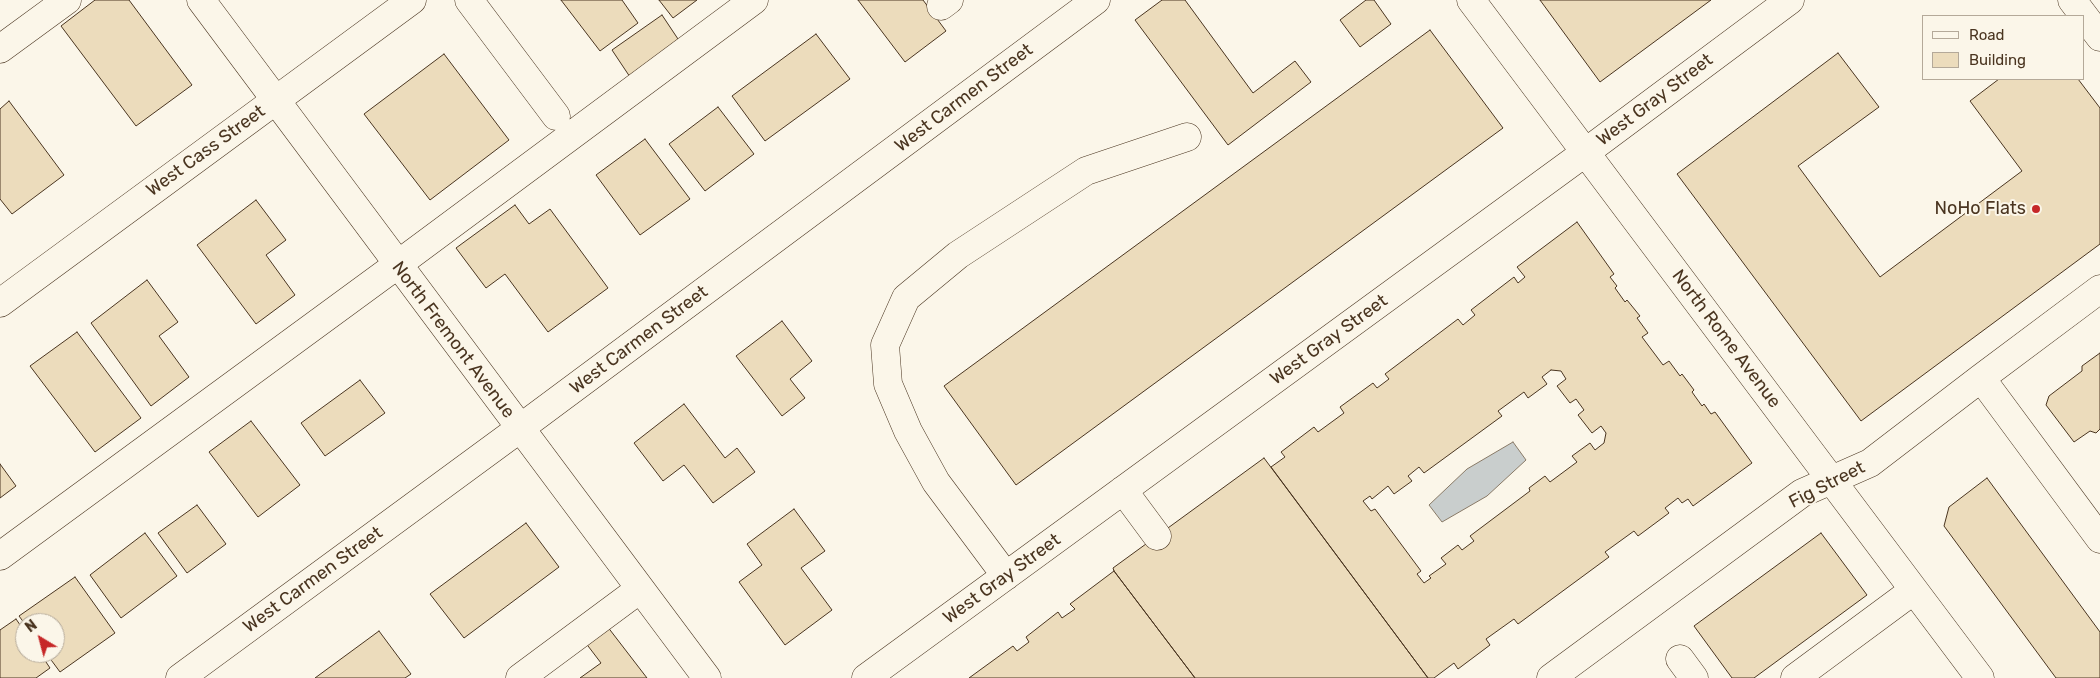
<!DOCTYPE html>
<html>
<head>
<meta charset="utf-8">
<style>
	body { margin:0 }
	#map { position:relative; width:2100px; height:678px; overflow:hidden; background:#fbf6e9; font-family:Rubik,sans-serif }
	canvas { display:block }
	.legend { position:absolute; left:1922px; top:15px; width:162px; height:65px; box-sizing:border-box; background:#fbf6e9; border:1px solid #b4a999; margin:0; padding:6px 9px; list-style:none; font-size:15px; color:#4a3520 }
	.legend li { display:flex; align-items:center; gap:10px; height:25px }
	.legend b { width:25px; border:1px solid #b4a999 }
	.north { position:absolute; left:15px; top:613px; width:50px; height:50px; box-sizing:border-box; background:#fbf6e9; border:1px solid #b4a999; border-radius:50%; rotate:323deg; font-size:14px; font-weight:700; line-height:20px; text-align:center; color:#4a3520 }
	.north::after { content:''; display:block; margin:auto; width:18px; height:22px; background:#c62828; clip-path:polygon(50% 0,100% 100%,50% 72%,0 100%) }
</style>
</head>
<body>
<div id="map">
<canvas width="2100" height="678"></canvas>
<ul class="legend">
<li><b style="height:6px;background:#fbf6e9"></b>Road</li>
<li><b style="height:14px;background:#ecdcbc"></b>Building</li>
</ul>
<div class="north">N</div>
</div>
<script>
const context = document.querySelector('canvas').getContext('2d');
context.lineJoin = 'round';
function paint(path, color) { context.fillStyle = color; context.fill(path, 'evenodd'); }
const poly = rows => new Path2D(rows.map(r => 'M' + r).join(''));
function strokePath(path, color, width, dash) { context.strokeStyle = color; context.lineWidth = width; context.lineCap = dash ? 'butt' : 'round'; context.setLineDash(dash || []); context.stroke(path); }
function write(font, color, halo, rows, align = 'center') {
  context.font = font + ' Rubik,sans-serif'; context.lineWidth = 4; context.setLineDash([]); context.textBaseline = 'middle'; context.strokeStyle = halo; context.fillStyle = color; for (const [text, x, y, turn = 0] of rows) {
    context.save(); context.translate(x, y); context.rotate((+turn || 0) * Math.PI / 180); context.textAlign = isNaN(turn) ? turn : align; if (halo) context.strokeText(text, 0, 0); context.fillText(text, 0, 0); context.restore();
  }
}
const water = poly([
	[1513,442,1526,460,1487,496,1442,522,1429,505,1467,469,1513,442]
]);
paint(water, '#c9cecd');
strokePath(water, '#887966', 1);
const building = poly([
	[95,0,129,0,192,85,136,126,61,26,95,0],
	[561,0,622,0,638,23,600,51,561,0],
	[659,0,697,0,673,18,659,0],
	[858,0,923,0,946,31,905,62,858,0],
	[1162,0,1185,0,1253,93,1295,61,1311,82,1228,145,1135,20,1162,0],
	[1366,0,1374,0,1391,24,1360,47,1340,20,1366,0],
	[1540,0,1711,0,1600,82,1540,0],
	[662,15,680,42,630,77,612,50,662,15],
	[1430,30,1503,128,1016,485,944,386,1430,30],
	[816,34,850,79,765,141,732,96,816,34],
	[1838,53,1879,107,1798,166,1880,277,2022,171,1970,101,1999,79,2078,79,2100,108,2100,244,1861,421,1677,174,1838,53],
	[444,54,509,140,430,200,364,114,444,54],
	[9,101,64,175,12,214,0,199,0,109,9,101],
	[718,107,754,154,705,191,669,144,718,107],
	[645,139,690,199,640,235,596,175,645,139],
	[256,200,286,240,266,255,295,295,256,324,197,245,256,200],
	[515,205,529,224,550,209,608,288,548,332,505,274,486,288,456,248,515,205],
	[1577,222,1614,274,1610,277,1617,286,1615,288,1625,302,1627,300,1640,316,1637,318,1648,333,1642,337,1663,365,1669,361,1680,376,1682,374,1694,390,1692,392,1702,406,1704,404,1711,414,1715,412,1752,463,1693,506,1688,499,1682,503,1678,498,1665,508,1669,513,1638,536,1634,531,1605,552,1609,557,1518,624,1514,619,1486,639,1490,645,1458,669,1454,663,1434,678,1428,678,1271,467,1285,457,1281,452,1314,427,1318,432,1344,413,1340,407,1373,383,1377,388,1389,379,1385,374,1458,319,1463,325,1475,315,1471,310,1514,277,1518,283,1525,277,1517,267,1577,222],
	[1551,370,1561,371,1566,379,1557,386,1570,403,1576,399,1584,410,1578,415,1592,433,1601,426,1606,433,1604,443,1595,450,1590,443,1572,456,1577,462,1550,482,1545,476,1529,488,1530,491,1470,536,1474,541,1462,550,1458,545,1441,558,1446,564,1429,576,1431,578,1424,583,1417,574,1421,571,1375,509,1371,511,1363,501,1370,496,1372,499,1388,486,1394,494,1412,481,1408,476,1419,467,1424,473,1502,416,1498,411,1524,392,1528,398,1547,384,1542,377,1551,370],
	[147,280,178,322,159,336,189,377,151,406,91,323,147,280],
	[782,321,812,361,790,379,805,398,782,416,736,356,782,321],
	[77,332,141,418,95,452,30,366,77,332],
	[2100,353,2100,429,2096,433,2090,431,2074,442,2046,405,2049,396,2082,371,2082,366,2100,353],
	[360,380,385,413,325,456,301,423,360,380],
	[684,404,725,458,737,448,755,472,713,503,684,465,663,481,634,443,684,404],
	[251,421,300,485,258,517,209,452,251,421],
	[1264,458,1428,678,1195,678,1114,571,1113,568,1264,458],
	[0,464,16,486,0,498,0,464],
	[1987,478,2100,632,2100,678,2056,678,1944,526,1949,507,1987,478],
	[197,505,226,544,187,573,158,533,197,505],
	[794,509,825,551,801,568,832,610,785,645,739,582,762,565,747,544,794,509],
	[526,523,559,567,464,638,430,594,526,523],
	[145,533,177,576,121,618,90,575,145,533],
	[1821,533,1867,595,1754,678,1732,678,1694,626,1821,533],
	[1114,571,1195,678,969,678,1013,646,1017,651,1029,642,1026,637,1058,612,1062,618,1075,609,1070,604,1114,571],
	[75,577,115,633,60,672,46,653,55,653,55,623,25,624,19,616,75,577],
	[16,619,25,632,25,653,40,653,50,668,36,678,0,678,0,630,16,619],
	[607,626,647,678,580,678,601,663,585,642,607,626],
	[379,631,411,674,405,678,315,678,379,631]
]);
paint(building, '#ecdcbc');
strokePath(building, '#4a3520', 1);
const minor = poly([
	[201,0,707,678],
	[469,0,556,116],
	[1471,0,1980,678],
	[2072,0,2100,37],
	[941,6,949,0],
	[0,49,67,0],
	[0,303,412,0],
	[1981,378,2100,539],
	[1123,490,1157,536],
	[0,556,397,265,754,0],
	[1006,576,936,482,908,431,888,384,885,345,906,298,958,255,1086,171,1187,137],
	[1680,659,1694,678],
	[180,678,519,429,1096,0],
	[520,678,640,589],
	[866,678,1586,152,1790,0],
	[1551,678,1802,493,1870,463,1981,378,2100,289],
	[1795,678,1914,590]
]);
strokePath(minor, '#4a3520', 29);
strokePath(minor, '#fbf6e9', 28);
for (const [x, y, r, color] of [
	[2036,209,5,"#c62828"]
]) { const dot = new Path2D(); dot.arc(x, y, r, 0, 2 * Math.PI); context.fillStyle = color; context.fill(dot); strokePath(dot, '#fbf6e9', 2); }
write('18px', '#4a3520', '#fbf6e9', [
	["West Carmen Street",964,98,-37],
	["West Gray Street",1655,100,-37],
	["West Cass Street",206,151,-36],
	["North Rome Avenue",1726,339,53],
	["North Fremont Avenue",453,340,53],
	["West Carmen Street",639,340,-37],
	["West Gray Street",1329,340,-36],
	["Fig Street",1827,485,-27],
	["West Gray Street",1002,579,-36],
	["West Carmen Street",313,580,-36]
]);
write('18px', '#4a3520', '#fbf6e9', [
	["NoHo Flats",2026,209]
], 'right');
</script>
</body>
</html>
